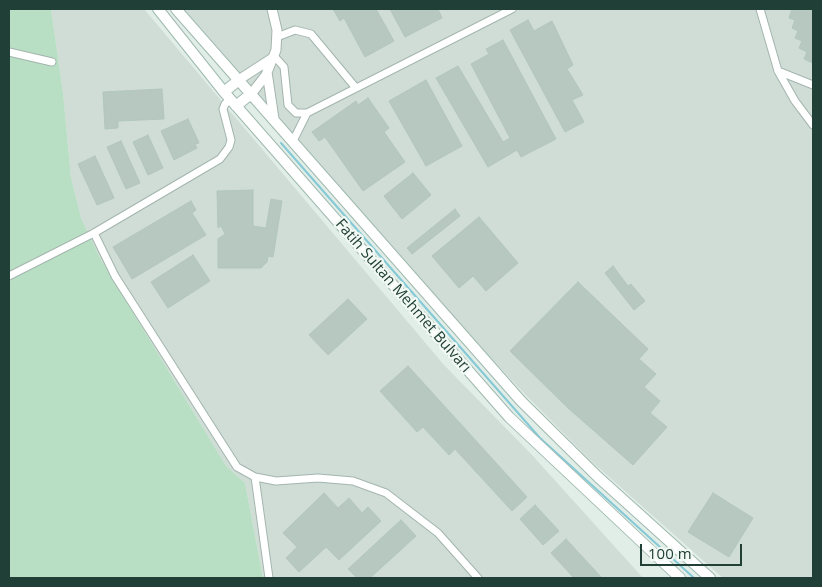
<!DOCTYPE html>
<html>
<head>
<meta charset="utf-8">
<style>
	body { margin:0 }
	#map { position:relative; width:822px; height:587px; overflow:hidden; background:#e1ede7; font-family:"Open Sans",sans-serif }
	canvas { display:block }
	.frame { position:absolute; inset:0; border:10px solid #203f36; pointer-events:none }
	.scale { position:absolute; left:640px; top:544px; width:102px; height:22px; box-sizing:border-box; border:2px solid #203f36; border-top:0; padding-left:6px; font-size:15px; line-height:18px; white-space:nowrap; color:#203f36; -webkit-text-stroke:4px #f2f9f5; paint-order:stroke }
</style>
</head>
<body>
<div id="map">
<canvas width="822" height="587"></canvas>
<div class="frame"></div>
<div class="scale">100 m</div>
</div>
<script>
const context = document.querySelector('canvas').getContext('2d');
context.lineJoin = 'round';
function paint(path, color) { context.fillStyle = color; context.fill(path, 'evenodd'); }
const poly = rows => new Path2D(rows.map(r => 'M' + r).join(''));
function strokePath(path, color, width, dash) { context.strokeStyle = color; context.lineWidth = width; context.lineCap = dash ? 'butt' : 'round'; context.setLineDash(dash || []); context.stroke(path); }
function write(font, color, halo, rows, align = 'center') {
  context.font = font + ' "Open Sans",sans-serif'; context.lineWidth = 4.5; context.setLineDash([]); context.textBaseline = 'middle'; context.strokeStyle = halo; context.fillStyle = color; for (const [text, x, y, turn = 0] of rows) {
    context.save(); context.translate(x, y); context.rotate((+turn || 0) * Math.PI / 180); context.textAlign = isNaN(turn) ? turn : align; if (halo) context.strokeText(text, 0, 0); context.fillText(text, 0, 0); context.restore();
  }
}
paint(poly([
	[51,9,144,9,444,365,532,455,643,578,263,578,245,483,226,466,100,258,81,218,71,178,63,93],
	[184,9,813,9,813,578,723,578,590,460,520,389,461,326]
]), '#cfddd6');
paint(poly([
	[9,9,51,9,63,93,71,178,81,218,100,258,226,466,245,483,263,578,9,578]
]), '#b8dfc3');
strokePath(poly([
	[281,143,540,438,694,578]
]), '#85c9d6', 2);
const building = poly([
	[333,9,376,9,394,41,365,57,344,18,340,21,333,9],
	[390,9,438,9,442,18,405,37,390,9],
	[792,9,813,9,813,63,804,59,807,52,799,48,802,41,795,38,798,31,792,28,795,20,789,18,792,9],
	[528,20,534,31,552,21,573,65,567,69,583,95,572,100,584,122,565,132,510,30,528,20],
	[503,40,556,139,521,157,517,150,488,167,436,78,458,66,503,142,510,138,471,64,489,54,486,49,503,40],
	[426,80,462,146,426,166,389,101,426,80],
	[162,89,164,119,118,121,118,128,105,129,103,92,162,89],
	[368,98,389,128,384,132,405,162,363,191,325,137,319,141,312,132,356,101,358,105,368,98],
	[188,119,199,143,195,144,197,148,174,160,161,131,188,119],
	[148,135,163,168,148,175,133,142,148,135],
	[121,141,140,183,126,189,107,147,121,141],
	[95,156,114,198,97,205,78,164,95,156],
	[413,173,431,195,402,219,384,196,413,173],
	[253,190,253,226,266,228,271,199,282,201,273,257,268,256,267,262,261,268,218,268,218,239,225,234,221,226,218,228,217,191,253,190],
	[191,201,196,210,192,213,206,235,132,279,113,247,191,201],
	[455,209,460,216,412,254,407,248,455,209],
	[479,217,518,263,486,291,473,276,459,288,432,256,479,217],
	[193,255,210,281,168,308,151,282,193,255],
	[613,266,628,286,631,284,645,301,634,310,605,273,613,266],
	[578,282,648,349,639,359,656,374,644,387,660,401,650,413,667,427,633,465,568,408,510,351,578,282],
	[348,299,367,319,328,355,309,335,348,299],
	[408,366,527,497,512,511,455,449,449,455,423,427,417,432,380,391,408,366],
	[324,493,338,508,349,498,362,513,368,507,381,521,339,560,326,547,299,572,286,558,297,547,283,533,324,493],
	[713,493,753,518,729,557,688,532,713,493],
	[535,505,559,531,543,545,520,519,535,505],
	[401,520,416,536,370,578,357,578,348,569,401,520],
	[566,539,602,578,574,578,551,553,566,539]
]);
paint(building, '#b6c8c0');
strokePath(building, '#b3c7bf', 1);
const minor = poly([
	[760,9,778,71,795,101,813,125],
	[277,37,295,30,311,34,356,88],
	[9,52,52,62],
	[275,57,284,67,288,105,296,113,307,113],
	[778,71,813,85],
	[293,141,307,113,512,9],
	[94,233,115,276,237,467,255,477,276,481,318,478,353,481,386,493,438,533,478,578],
	[9,276,94,233,220,159,229,147,231,140,223,109,225,104,231,99],
	[255,477,269,578]
]);
const tertiary = poly([
	[267,72,274,119],
	[240,79,274,57],
	[252,93,266,75,276,50,277,30,272,9]
]);
const secondary = poly([
	[158,9,224,92,509,417,680,578],
	[176,9,521,401,598,477,710,578],
	[224,92,240,79],
	[236,106,252,93]
]);
strokePath(minor, '#a3b5ae', 9);
strokePath(tertiary, '#a3b5ae', 11);
strokePath(secondary, '#9fb9b0', 12);
strokePath(minor, '#fff', 7);
strokePath(tertiary, '#fff', 9);
strokePath(secondary, '#fff', 10);
write('15px', '#203f36', '#f2f9f5', [
	["Fatih Sultan Mehmet Bulvarı",403,296,49]
]);
</script>
</body>
</html>
